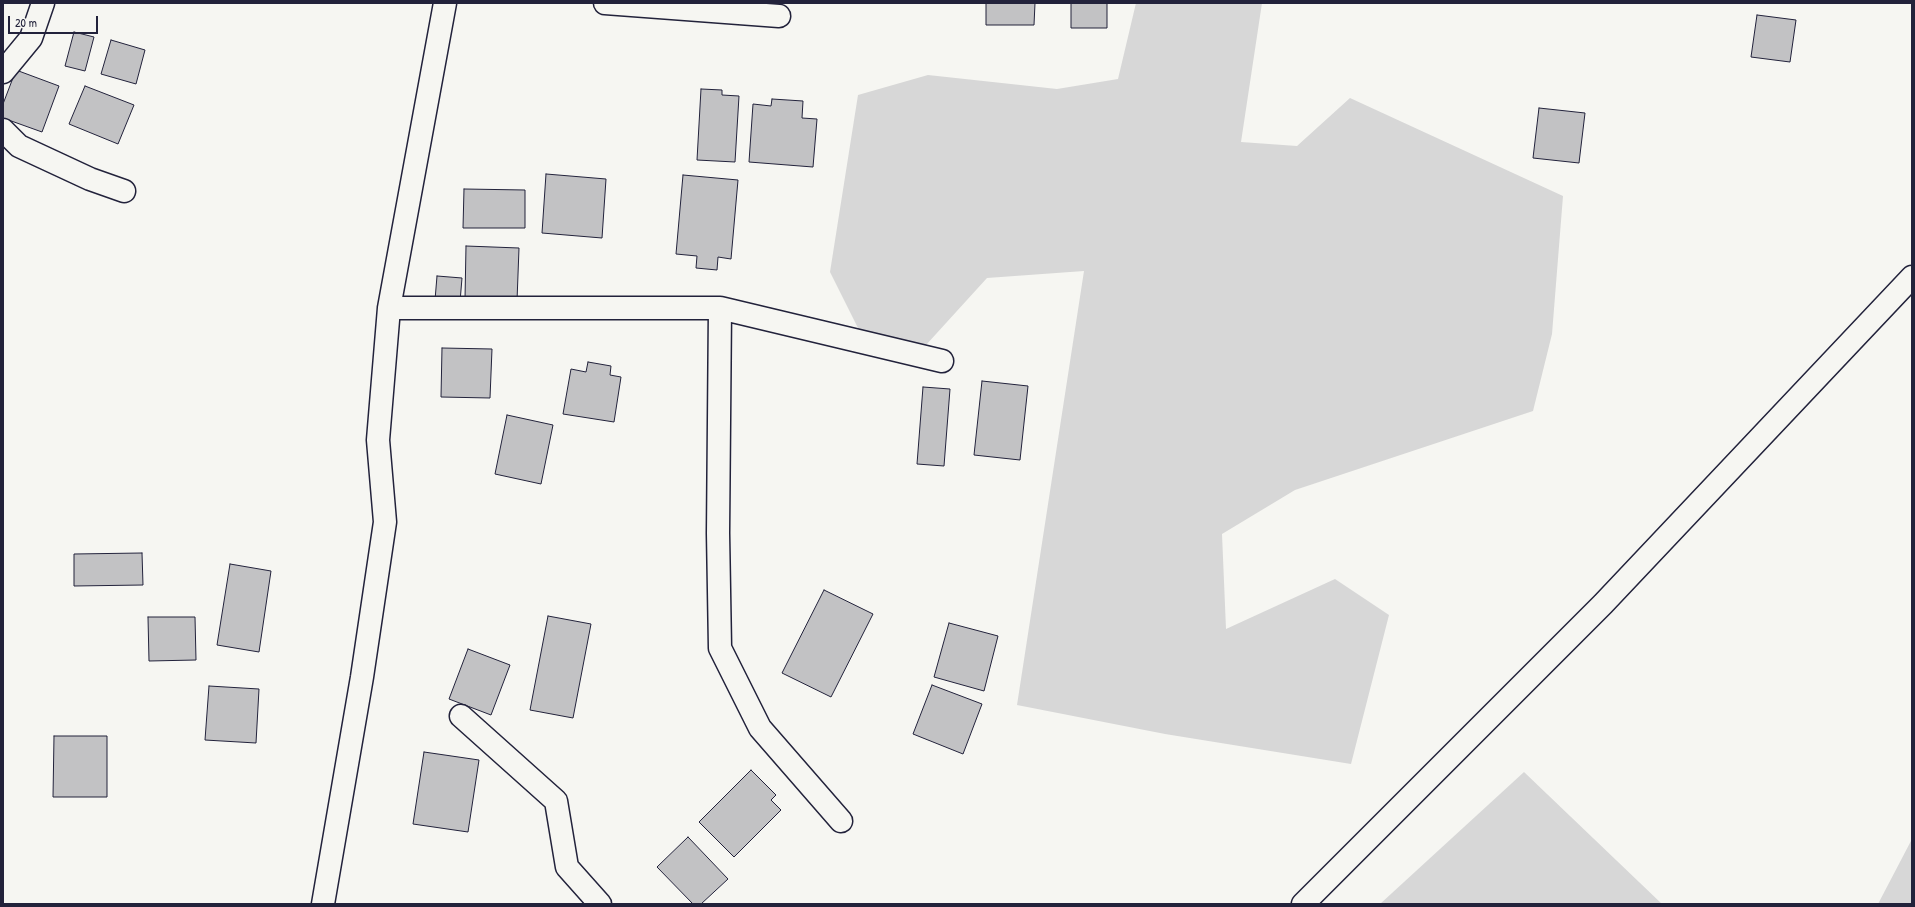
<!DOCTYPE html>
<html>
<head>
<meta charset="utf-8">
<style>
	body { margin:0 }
	#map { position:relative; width:1915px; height:907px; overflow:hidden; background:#f6f6f2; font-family:"Patrick Hand",sans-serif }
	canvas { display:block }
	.frame { position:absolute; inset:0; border:4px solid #22223b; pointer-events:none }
	.scale { position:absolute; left:8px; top:16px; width:90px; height:18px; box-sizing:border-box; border:2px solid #22223b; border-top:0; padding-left:5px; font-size:12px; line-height:14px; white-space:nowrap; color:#22223b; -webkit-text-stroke:3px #f6f6f2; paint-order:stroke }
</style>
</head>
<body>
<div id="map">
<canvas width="1915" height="907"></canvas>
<div class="frame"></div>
<div class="scale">20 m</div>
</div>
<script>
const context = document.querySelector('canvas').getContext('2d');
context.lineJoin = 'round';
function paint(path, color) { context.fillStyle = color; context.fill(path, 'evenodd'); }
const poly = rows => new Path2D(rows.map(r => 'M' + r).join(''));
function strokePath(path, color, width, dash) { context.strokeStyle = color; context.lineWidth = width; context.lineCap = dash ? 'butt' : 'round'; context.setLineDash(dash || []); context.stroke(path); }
paint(poly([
	[1136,3,1262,3,1241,142,1297,146,1350,98,1563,196,1552,334,1533,411,1295,490,1222,534,1226,629,1335,579,1389,615,1351,764,1165,734,1017,705,1084,271,987,278,926,345,865,342,830,272,858,95,928,75,1057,89,1118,79],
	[1524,772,1662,904,1380,904],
	[1912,839,1912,904,1878,904]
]), '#d7d7d7');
const building = poly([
	[986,3,1035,3,1034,25,986,25,986,3],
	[1071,3,1107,3,1107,28,1071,28,1071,3],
	[1757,15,1796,20,1790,62,1751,57,1757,15],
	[74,32,94,37,85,71,65,66,74,32],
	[111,40,145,50,136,84,101,74,111,40],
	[16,70,59,86,42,132,3,118,3,104,16,70],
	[85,86,134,105,118,144,69,124,85,86],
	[701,89,722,90,722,95,739,96,735,162,697,160,701,89],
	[772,99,803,101,802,118,817,119,813,167,749,162,753,104,771,106,772,99],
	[1539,108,1585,113,1579,163,1533,158,1539,108],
	[546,174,606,179,602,238,542,233,546,174],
	[683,175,738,180,731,259,718,257,717,270,696,268,697,256,676,254,683,175],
	[464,189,525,190,525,228,463,228,464,189],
	[466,246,519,248,517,301,465,299,466,246],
	[437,276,462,278,460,302,435,300,437,276],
	[442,348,492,349,490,398,441,397,442,348],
	[588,362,611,366,610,375,621,377,614,422,563,414,571,369,586,372,588,362],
	[982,381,1028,386,1020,460,974,455,982,381],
	[923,387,950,389,944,466,917,464,923,387],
	[507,415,553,425,541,484,495,474,507,415],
	[142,553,143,585,74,586,74,554,142,553],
	[230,564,271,571,259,652,217,645,230,564],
	[824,590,873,614,831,697,782,673,824,590],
	[548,616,591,624,573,718,530,710,548,616],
	[148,617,195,617,196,660,149,661,148,617],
	[949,623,998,636,984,691,934,677,949,623],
	[468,649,510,665,491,715,449,699,468,649],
	[932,685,982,704,963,754,913,734,932,685],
	[209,686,259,689,256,743,205,740,209,686],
	[54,736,107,736,107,797,53,797,54,736],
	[424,752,479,760,468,832,413,824,424,752],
	[751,770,776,795,771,800,781,810,734,857,699,822,751,770],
	[688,837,728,879,701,904,693,904,657,867,688,837]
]);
paint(building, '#c2c2c4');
strokePath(building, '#22223b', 1);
const street = poly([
	[605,3,779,16],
	[3,72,31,38,43,3],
	[3,130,19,146,90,179,124,191],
	[389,308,720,308,942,361],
	[720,308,718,533,720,648,760,728,841,821],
	[461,716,556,801,567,867,600,904],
	[323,904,362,677,385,522,378,440,389,308,445,3],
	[1303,904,1603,604,1912,277]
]);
strokePath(street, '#22223b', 25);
strokePath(street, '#f6f6f2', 22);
</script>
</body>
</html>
